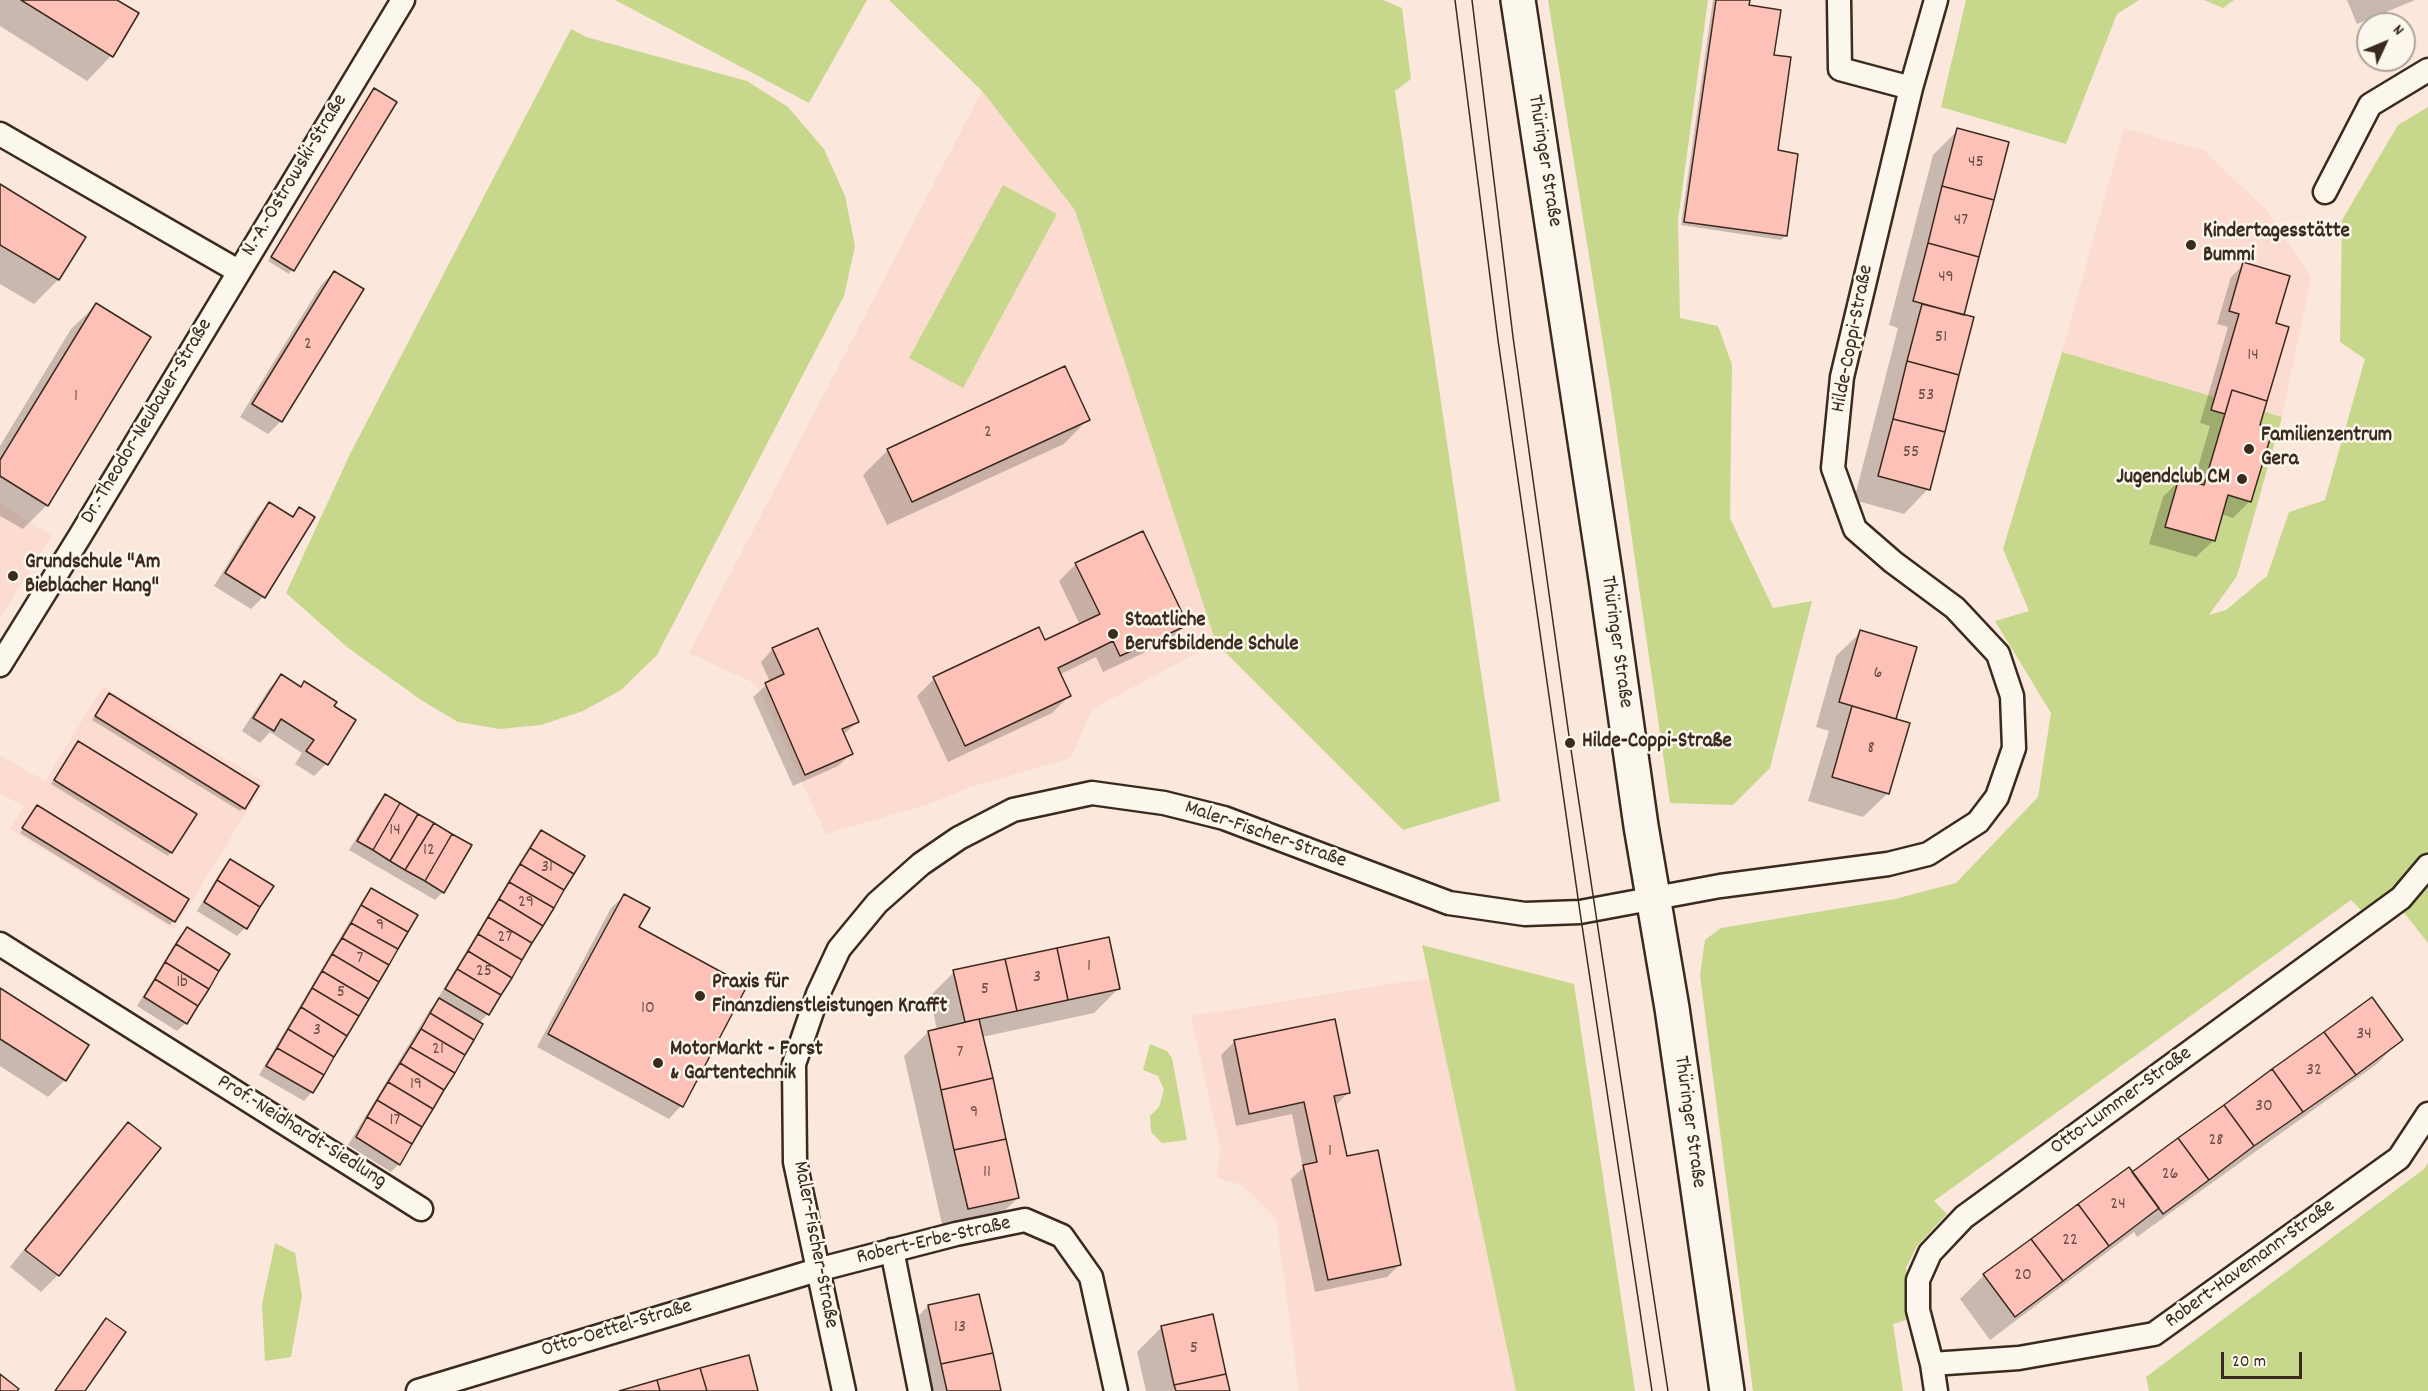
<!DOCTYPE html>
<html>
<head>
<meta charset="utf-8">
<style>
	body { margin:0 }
	#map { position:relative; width:2428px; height:1391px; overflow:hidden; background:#fce7dc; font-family:Dekko,sans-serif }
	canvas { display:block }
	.north { position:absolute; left:2356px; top:12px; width:60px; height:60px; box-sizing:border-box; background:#fbf7ec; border:2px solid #aea59a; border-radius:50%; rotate:46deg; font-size:16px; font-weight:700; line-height:24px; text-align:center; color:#3b2a1e }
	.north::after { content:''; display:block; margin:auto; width:21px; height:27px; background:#3b2a1e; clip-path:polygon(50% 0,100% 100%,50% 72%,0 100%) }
	.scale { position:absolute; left:2221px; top:1352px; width:81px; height:27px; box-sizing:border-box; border:3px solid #3b2a1e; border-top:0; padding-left:8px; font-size:18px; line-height:21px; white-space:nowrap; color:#3b2a1e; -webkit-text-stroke:4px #fbf7ec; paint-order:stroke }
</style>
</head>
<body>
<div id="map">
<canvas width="2428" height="1391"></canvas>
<div class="north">N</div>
<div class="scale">20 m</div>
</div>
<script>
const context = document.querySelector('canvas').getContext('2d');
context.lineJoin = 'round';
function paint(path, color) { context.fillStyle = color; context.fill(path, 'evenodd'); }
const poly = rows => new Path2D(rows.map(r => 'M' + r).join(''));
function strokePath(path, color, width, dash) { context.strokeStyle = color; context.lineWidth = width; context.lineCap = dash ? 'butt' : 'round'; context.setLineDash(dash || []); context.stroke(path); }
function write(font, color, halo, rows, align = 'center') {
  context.font = font + ' Dekko,sans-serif'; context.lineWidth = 5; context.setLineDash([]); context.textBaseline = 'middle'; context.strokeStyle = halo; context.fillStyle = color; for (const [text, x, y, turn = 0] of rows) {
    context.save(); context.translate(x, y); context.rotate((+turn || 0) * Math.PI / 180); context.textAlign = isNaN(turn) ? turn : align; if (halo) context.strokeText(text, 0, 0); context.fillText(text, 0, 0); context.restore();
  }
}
paint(poly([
	[982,91,1076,210,1216,643,1092,709,1071,758,968,788,929,804,826,834,756,684,689,653],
	[2124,128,2205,151,2268,212,2311,278,2282,417,2062,352],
	[0,502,52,536,0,617],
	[103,686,265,782,174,930,10,829,24,807,0,793,0,755,45,781],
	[1429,978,1516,1391,1299,1391,1276,1219,1242,1185,1217,1178,1220,1148,1191,1016]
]), '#fcdcd1');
paint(poly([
	[615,0,867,0,809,103],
	[889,0,1383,0,1402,8,1411,79,1395,91,1500,801,1403,830,1216,643,1075,210,982,91],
	[1548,0,1708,0,1678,220,1680,318,1718,326,1732,365,1730,518,1773,608,1812,601,1770,768,1733,805,1670,803,1611,393],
	[1966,0,2139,0,2117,14,2066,144,1941,107],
	[2204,0,2234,0,2223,8],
	[571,29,586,37,747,81,788,107,824,149,845,196,855,246,844,296,657,655,621,690,583,711,541,725,500,729,458,722,421,700,347,647,286,593,350,454],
	[2428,107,2428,943,2390,895,2364,913,2351,900,1934,1201,1947,1214,1917,1246,1906,1268,1909,1319,1893,1324,1903,1391,1753,1391,1700,975,1705,940,1721,928,1895,899,1956,883,2038,797,2051,713,1995,621,2029,611,2003,549,2062,352,2282,417,2237,576,2209,615,2226,610,2267,576,2289,512,2325,500,2365,359,2340,342,2342,220,2398,125],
	[1003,185,1057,214,963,388,909,358],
	[1422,945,1574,984,1635,1391,1516,1391],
	[1150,1044,1167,1051,1172,1058,1187,1140,1162,1143,1151,1132,1150,1116,1159,1107,1164,1090,1158,1076,1143,1070],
	[2428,1163,2428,1391,2149,1391,2146,1377,2424,1169],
	[275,1243,295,1253,302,1296,291,1357,265,1361,262,1304]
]), '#c7d88d');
paint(poly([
	[0,0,114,0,137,14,111,56,87,81,0,26],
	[1713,0,1748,0,1747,6,1772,56,1776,152,1797,155,1785,236,1781,240,1681,225],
	[2347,0,2415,0,2357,24],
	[374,90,395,103,289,274,268,261],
	[1958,130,1962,316,1928,489,1904,514,1854,500,1898,328,1889,325,1933,155],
	[0,186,84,237,58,280,34,304,0,284],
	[2244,264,2275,324,2258,426,2250,501,2233,518,2221,514,2213,541,2196,557,2149,544,2163,497,2180,480,2193,484,2210,426,2200,423,2228,327,2217,324,2231,277],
	[334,272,362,290,281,421,268,434,240,417,321,285],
	[96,305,47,505,23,529,0,516,0,446,71,329],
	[1088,419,1064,444,887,525,863,475,888,450],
	[269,504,291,518,299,509,263,597,251,609,214,586,257,517],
	[1076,564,1186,624,1169,641,1103,672,1096,657,1059,675,1069,696,1052,713,948,762,917,696,934,679,1038,629,1044,642,1080,625,1059,581],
	[1861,632,1894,720,1888,793,1863,817,1808,801,1829,731,1816,727,1836,656],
	[773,649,858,721,843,735,851,754,838,766,793,786,753,697,770,682,761,662],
	[281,676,300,688,304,683,332,706,326,764,314,776,295,764,302,753,270,732,260,743,242,731,269,689],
	[109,695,244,808,240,811,92,720],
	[75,746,171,852,168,856,51,784],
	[385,795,443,892,435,900,349,850,377,804],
	[33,811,187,900,173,921,170,925,20,833],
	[541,832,488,1014,479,1023,399,1164,391,1172,348,1145,431,1008,440,999,438,998,533,840],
	[231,861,245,928,237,936,197,911,222,869],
	[371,890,312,1092,304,1101,259,1075,363,899],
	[624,896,637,928,681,1106,669,1119,537,1047,611,908],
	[187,929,186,1023,177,1031,137,1006,179,937],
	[954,972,1119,988,1094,1013,982,1037,1018,1198,993,1222,944,1233,904,1056,928,1032,937,1030,930,996],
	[0,990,65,1080,48,1097,0,1066],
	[1334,1021,1349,1092,1336,1105,1345,1158,1400,1264,1387,1277,1315,1292,1291,1179,1303,1168,1292,1114,1236,1126,1221,1055,1234,1042],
	[2401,1039,2377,1064,2137,1237,2134,1232,1990,1340,1960,1299,1984,1275,2132,1174],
	[128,1124,159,1148,58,1275,41,1292,10,1267,111,1141],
	[928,1306,1000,1391,917,1391,904,1331],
	[1162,1327,1228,1391,1146,1391,1137,1352]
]), '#0003');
const building = poly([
	[21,0,117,0,139,13,113,57,21,0],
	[1716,0,1750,0,1749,5,1781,10,1774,55,1791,57,1778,150,1798,154,1787,236,1684,222,1716,0],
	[374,88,397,102,294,271,271,257,374,88],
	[1957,128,2009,142,1994,200,1942,186,1957,128],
	[0,184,86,237,59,280,0,245,0,184],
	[1942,186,1994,200,1979,257,1928,243,1942,186],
	[1928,243,1979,257,1964,315,1913,301,1928,243],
	[2243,262,2290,276,2276,323,2289,327,2267,401,2232,390,2225,414,2211,410,2239,314,2229,311,2243,262],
	[334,271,364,289,282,422,252,404,334,271],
	[96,303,151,337,48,506,0,476,0,460,96,303],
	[1922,304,1974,317,1959,375,1907,361,1922,304],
	[1907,361,1959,375,1945,432,1893,419,1907,361],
	[1065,366,1090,420,912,502,887,449,1065,366],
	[2232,390,2267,401,2260,425,2273,429,2251,502,2228,495,2215,541,2165,527,2179,478,2204,485,2232,390],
	[1893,419,1945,432,1930,490,1878,476,1893,419],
	[269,502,293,517,299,507,315,517,265,598,225,573,269,502],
	[1143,531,1188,625,1120,656,1113,641,1058,668,1071,696,965,746,933,677,1039,627,1045,640,1100,614,1075,563,1143,531],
	[818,628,859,722,842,729,853,754,805,775,765,683,784,674,772,648,818,628],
	[1860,630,1917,647,1896,719,1839,702,1860,630],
	[281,674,301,687,304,681,337,702,334,706,356,720,328,765,306,751,314,740,281,719,274,731,253,718,281,674],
	[109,693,259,786,245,809,95,716,109,693],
	[1852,706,1910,723,1889,794,1832,777,1852,706],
	[78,741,197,814,172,853,54,780,78,741],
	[385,794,400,803,373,850,357,841,385,794],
	[400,803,418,814,390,861,373,850,400,803],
	[37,805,189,899,175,922,22,828,37,805],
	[418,814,434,823,405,870,390,861,418,814],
	[434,823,452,834,425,881,405,870,434,823],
	[541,830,585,856,574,874,530,848,541,830],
	[452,834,472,845,444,893,425,881,452,834],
	[530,848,574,874,564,890,520,864,530,848],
	[230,859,274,886,260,907,217,880,230,859],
	[520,864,564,890,554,908,509,882,520,864],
	[217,880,260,907,247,929,204,902,217,880],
	[509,882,554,908,543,926,499,899,509,882],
	[371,888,418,915,408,932,361,905,371,888],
	[624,894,650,908,639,927,747,986,683,1107,548,1034,624,894],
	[499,899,543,926,532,943,488,917,499,899],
	[361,905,408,932,398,949,351,923,361,905],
	[488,917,532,943,522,960,478,934,488,917],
	[351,923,398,949,389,965,342,938,351,923],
	[187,927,230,954,219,971,176,944,187,927],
	[478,934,522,960,512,978,468,951,478,934],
	[1109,937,1120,989,1068,1000,1057,948,1109,937],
	[342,938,389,965,379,982,332,954,342,938],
	[176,944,219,971,209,989,165,962,176,944],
	[1057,948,1068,1000,1017,1011,1005,959,1057,948],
	[468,951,512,978,501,995,457,969,468,951],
	[332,954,379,982,369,999,322,971,332,954],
	[1005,959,1017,1011,965,1022,953,970,1005,959],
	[165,962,209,989,198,1006,155,979,165,962],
	[457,969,501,995,489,1015,445,989,457,969],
	[322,971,369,999,359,1016,312,988,322,971],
	[155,979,198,1006,187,1024,144,997,155,979],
	[0,988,89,1045,66,1081,0,1039,0,988],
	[312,988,359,1016,347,1036,301,1007,312,988],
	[2372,997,2403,1040,2356,1075,2324,1032,2372,997],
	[439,998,483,1024,474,1040,430,1013,439,998],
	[301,1007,347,1036,334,1057,288,1029,301,1007],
	[430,1013,474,1040,465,1055,421,1029,430,1013],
	[979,1019,993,1078,941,1090,928,1031,979,1019],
	[1335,1019,1350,1093,1334,1096,1347,1156,1378,1150,1401,1265,1328,1280,1303,1165,1317,1162,1304,1102,1249,1114,1234,1040,1335,1019],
	[288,1029,334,1057,324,1075,277,1048,288,1029],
	[421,1029,465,1055,455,1073,410,1047,421,1029],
	[2324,1032,2356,1075,2303,1112,2272,1069,2324,1032],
	[410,1047,455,1073,444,1090,400,1063,410,1047],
	[277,1048,324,1075,313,1093,266,1066,277,1048],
	[400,1063,444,1090,433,1109,388,1082,400,1063],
	[2272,1069,2303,1112,2254,1146,2224,1105,2272,1069],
	[993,1078,1006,1139,954,1150,941,1090,993,1078],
	[388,1082,433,1109,422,1127,377,1100,388,1082],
	[377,1100,422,1127,412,1144,367,1117,377,1100],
	[2224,1105,2254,1146,2209,1180,2178,1138,2224,1105],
	[367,1117,412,1144,400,1165,356,1137,367,1117],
	[128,1122,161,1148,59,1276,25,1250,128,1122],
	[2178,1138,2209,1180,2163,1214,2132,1172,2178,1138],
	[1006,1139,1019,1198,968,1209,954,1150,1006,1139],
	[2129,1167,2159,1208,2109,1246,2078,1204,2129,1167],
	[2078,1204,2109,1246,2063,1281,2031,1239,2078,1204],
	[2031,1239,2063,1281,2015,1317,1983,1274,2031,1239],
	[979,1294,993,1353,941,1364,928,1305,979,1294],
	[1213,1314,1226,1374,1174,1385,1161,1326,1213,1314],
	[106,1318,126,1332,85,1391,55,1391,106,1318],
	[993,1353,1001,1391,947,1391,941,1364,993,1353],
	[749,1355,758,1391,707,1391,700,1368,749,1355],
	[700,1368,707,1391,660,1391,657,1380,700,1368],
	[0,1374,19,1389,17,1391,0,1391,0,1374],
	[1226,1374,1230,1391,1176,1391,1174,1385,1226,1374],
	[657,1380,660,1391,619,1391,657,1380]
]);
paint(building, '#fdc1b7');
strokePath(building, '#3b2a1e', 1.5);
const street = poly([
	[1839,0,1840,69,1911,88],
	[0,134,238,271],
	[2325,192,2370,105,2428,70],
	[0,665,80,536,403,0],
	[0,944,421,1209],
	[892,1250,920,1391],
	[1932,1364,2019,1358,2154,1334,2399,1158,2428,1114],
	[418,1391,817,1270,956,1234,1025,1220,1062,1236,1091,1277,1116,1391],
	[844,1391,795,1162,794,1064,818,994,839,949,877,903,921,864,959,838,1013,810,1092,793,1164,803,1224,818,1449,903,1525,914,1580,912,1720,886,1888,864,1928,854,1978,822,1997,797,2014,748,2012,696,1998,654,1955,608,1893,562,1855,529,1833,468,1842,377,1911,88,1936,0],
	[1936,1391,1932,1364,1918,1310,1918,1280,1930,1253,1964,1217,2401,898,2428,866]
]);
const secondary = poly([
	[1518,0,1606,579,1641,826,1672,1008,1727,1391]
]);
strokePath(street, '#3b2a1e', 27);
strokePath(secondary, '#3b2a1e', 38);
strokePath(street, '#fbf7ec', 22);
strokePath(secondary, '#fbf7ec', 33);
strokePath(poly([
	[1455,0,1498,340,1580,912,1652,1391],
	[1472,0,1513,337,1570,743,1668,1391]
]), '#3b2a1e', 1.5);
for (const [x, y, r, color] of [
	[2191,245,6,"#3b2a1e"],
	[2249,449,6,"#3b2a1e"],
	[2242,479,6,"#3b2a1e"],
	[13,576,6,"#3b2a1e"],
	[1113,634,6,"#3b2a1e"],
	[1570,743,6,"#3b2a1e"],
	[700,996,6,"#3b2a1e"],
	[658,1063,6,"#3b2a1e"]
]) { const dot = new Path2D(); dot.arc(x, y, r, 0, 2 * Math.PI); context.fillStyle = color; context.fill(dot); strokePath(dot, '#fbf7ec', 2); }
write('18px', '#6c5044', null, [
	["45",1976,164],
	["47",1961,222],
	["49",1946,279],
	["51",1941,339],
	["2",308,346],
	["14",2253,357],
	["53",1926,397],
	["1",76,398],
	["2",988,434],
	["55",1911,454],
	["6",1878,675],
	["8",1871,750],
	["14",395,832],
	["12",429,852],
	["31",547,869],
	["29",526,904],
	["9",380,927],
	["27",505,939],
	["7",360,960],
	["1",1089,968],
	["25",484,973],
	["3",1037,979],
	["1b",182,984],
	["5",985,991],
	["5",341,994],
	["10",648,1010],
	["3",317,1032],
	["34",2364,1036],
	["21",438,1051],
	["7",960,1054],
	["32",2314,1072],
	["19",416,1086],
	["30",2264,1108],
	["9",974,1114],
	["17",395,1122],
	["28",2216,1142],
	["1",1330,1153],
	["11",987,1174],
	["26",2170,1176],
	["24",2118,1206],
	["22",2070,1242],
	["20",2023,1277],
	["13",960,1329],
	["5",1194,1350]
]);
write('21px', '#3b2a1e', '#fbf7ec', [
	["Thüringer Straße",1543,161,81],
	["N.-A.-Ostrowski-Straße",296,176,-59],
	["Hilde-Coppi-Straße",1854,339,-79],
	["Dr.-Theodor-Neubauer-Straße",148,422,-59],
	["Thüringer Straße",1615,642,82],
	["Maler-Fischer-Straße",1265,836,19],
	["Otto-Lummer-Straße",2122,1102,-36],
	["Thüringer Straße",1688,1122,82],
	["Prof.-Neidhardt-Siedlung",301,1133,32],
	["Robert-Erbe-Straße",934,1242,-13],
	["Maler-Fischer-Straße",814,1245,79],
	["Robert-Havemann-Straße",2251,1265,-36],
	["Otto-Oettel-Straße",617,1330,-17]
]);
write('bold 21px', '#3b2a1e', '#fbf7ec', [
	["Kindertagesstätte",2203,233],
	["Bummi",2203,257],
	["Familienzentrum",2261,437],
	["Gera",2261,461],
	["Jugendclub CM",2230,479,"right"],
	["Grundschule \"Am",25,564],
	["Bieblacher Hang\"",25,588],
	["Staatliche",1125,622],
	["Berufsbildende Schule",1125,646],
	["Hilde-Coppi-Straße",1582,743],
	["Praxis für",712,984],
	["Finanzdienstleistungen Krafft",712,1008],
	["MotorMarkt - Forst",670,1051],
	["& Gartentechnik",670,1075]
], 'left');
</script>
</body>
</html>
